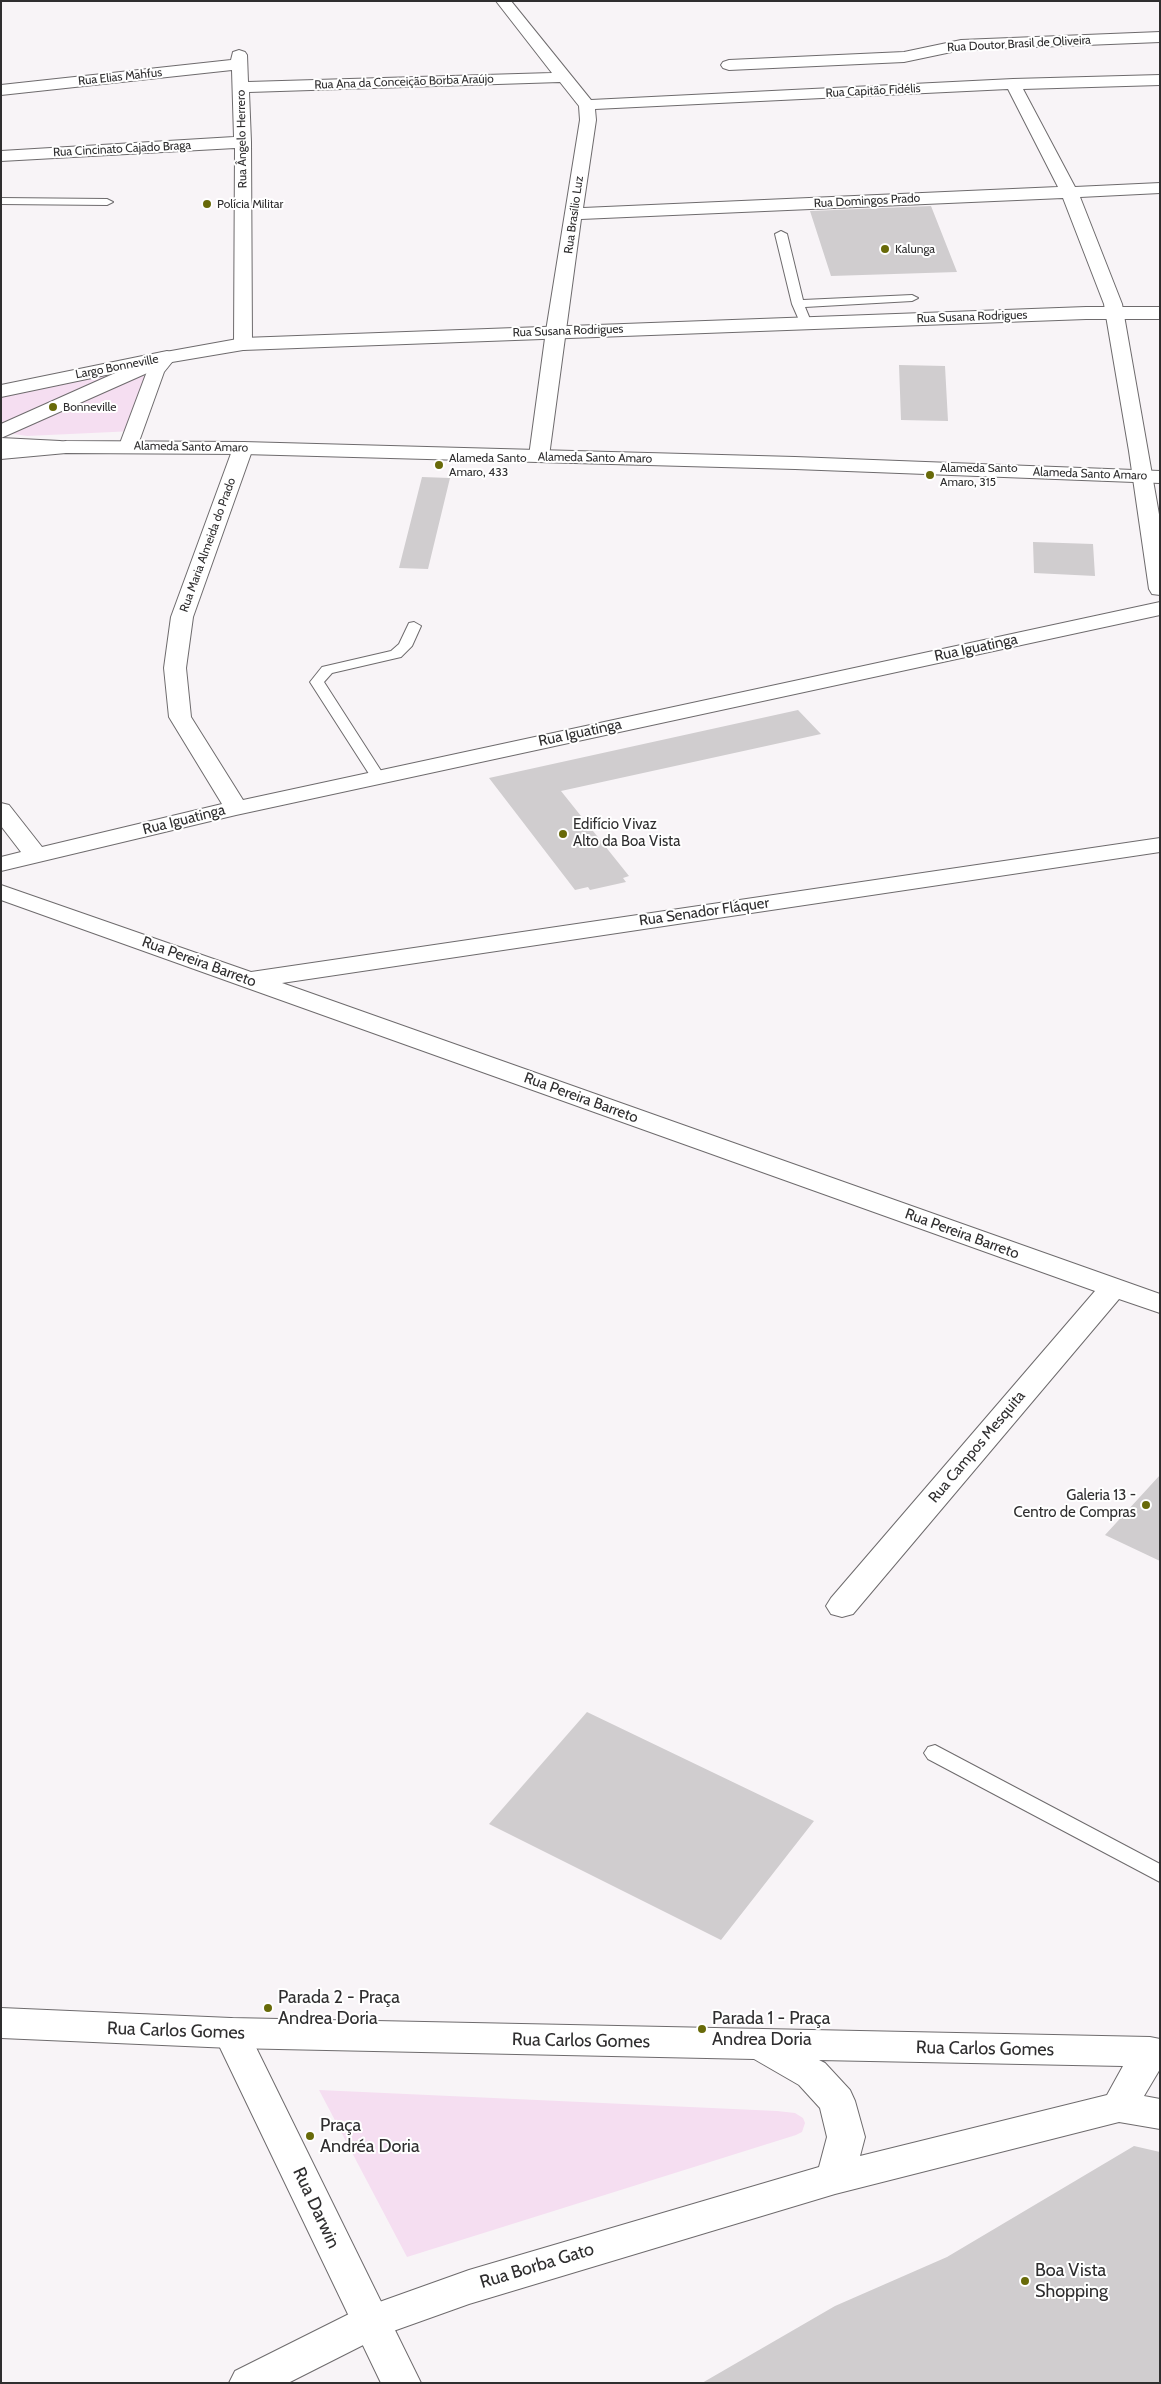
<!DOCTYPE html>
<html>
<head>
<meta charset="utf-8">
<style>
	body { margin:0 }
	#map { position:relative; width:1161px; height:2384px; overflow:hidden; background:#f8f4f7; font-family:Cabin,sans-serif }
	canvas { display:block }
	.frame { position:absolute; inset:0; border:2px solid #2f2e2f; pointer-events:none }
</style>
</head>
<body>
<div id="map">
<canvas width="1161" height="2384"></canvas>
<div class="frame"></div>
</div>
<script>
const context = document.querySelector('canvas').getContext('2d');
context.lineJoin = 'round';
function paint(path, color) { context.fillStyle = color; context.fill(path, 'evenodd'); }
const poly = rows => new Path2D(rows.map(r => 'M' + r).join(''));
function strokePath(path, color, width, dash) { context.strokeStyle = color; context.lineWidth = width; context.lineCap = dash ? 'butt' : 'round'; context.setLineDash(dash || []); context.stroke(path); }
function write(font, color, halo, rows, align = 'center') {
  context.font = font + ' Cabin,sans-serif'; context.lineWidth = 4; context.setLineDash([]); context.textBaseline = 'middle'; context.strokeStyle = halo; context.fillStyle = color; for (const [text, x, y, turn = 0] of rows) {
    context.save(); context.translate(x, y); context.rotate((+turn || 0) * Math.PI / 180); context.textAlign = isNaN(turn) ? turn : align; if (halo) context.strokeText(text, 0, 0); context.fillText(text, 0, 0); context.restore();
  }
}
paint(poly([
	[152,363,134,431,27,436,1,432,1,396],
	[319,2090,777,2111,795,2113,803,2118,805,2123,802,2132,796,2135,407,2257]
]), '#f5def1');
paint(poly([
	[931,206,957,272,831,276,810,211],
	[899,365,945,366,948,421,901,420],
	[422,477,450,478,428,569,399,568],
	[1033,542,1093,544,1095,576,1034,573],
	[798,710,821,734,561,791,629,876,623,878,626,882,590,890,588,887,575,890,489,778],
	[1160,1475,1160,1561,1105,1535],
	[587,1712,814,1821,721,1940,489,1824],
	[1134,2146,1160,2152,1160,2383,702,2383,835,2306,947,2257]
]), '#d0cdcf');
const lane = poly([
	[1,198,107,199,113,202,107,205,1,204,1,198],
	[781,231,787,234,803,300,912,295,918,298,912,301,805,307,812,324,810,327,802,327,792,304,775,234,781,231],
	[414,622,421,626,412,646,401,657,332,673,324,682,385,777,378,781,371,777,310,682,322,667,391,651,399,644,409,623,414,622],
	[935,1745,1160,1864,1160,1882,928,1759,924,1753,928,1747,935,1745]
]);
const street = poly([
	[496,1,511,1,591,100,1013,79,1160,75,1160,85,1023,89,1075,187,1160,183,1160,193,1080,197,1122,304,1160,520,1160,595,1152,594,1149,589,1129,451,1104,304,1063,198,581,219,549,456,546,460,539,462,532,460,529,456,546,331,580,120,579,106,560,82,249,92,251,142,252,344,250,348,243,350,236,348,234,344,235,148,1,161,1,151,234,137,232,70,1,95,1,85,231,60,233,52,239,50,245,52,247,55,248,82,552,73,496,1],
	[1008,89,1058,187,583,208,596,120,595,109,1008,89],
	[1160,32,1160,42,961,50,904,62,729,70,723,68,721,65,723,62,729,60,904,52,961,40,1160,32],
	[167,351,174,353,176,357,164,372,136,450,129,452,122,450,119,446,149,366,1,397,1,385,167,351],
	[1,438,60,441,67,443,70,447,67,451,60,453,1,450,1,438],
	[243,442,250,444,253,448,193,617,186,668,191,717,243,800,1160,602,1160,615,236,815,1,871,1,857,21,852,1,826,1,803,9,805,42,847,222,804,169,717,164,668,171,617,233,448,236,444,243,442],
	[1160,838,1160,852,282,983,1160,1294,1160,1313,1119,1299,853,1614,842,1617,831,1614,826,1606,831,1598,1095,1291,1,900,1,885,251,972,1160,838],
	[231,2018,244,2023,421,2383,381,2383,213,2033,218,2023,231,2018]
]);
const secondary = poly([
	[1,2008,231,2018,1150,2037,1160,2039,1160,2069,1144,2096,1160,2099,1160,2129,1119,2122,835,2194,469,2304,385,2334,288,2383,229,2383,235,2371,357,2310,469,2270,819,2167,827,2137,820,2108,799,2085,754,2059,231,2048,1,2038,1,2008],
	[819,2060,1123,2066,1107,2095,860,2156,865,2137,855,2101,850,2090,825,2063,819,2060]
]);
const primary = poly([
	[1086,307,1160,307,1160,319,1086,319,243,350,172,362,1,438,1,424,160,353,243,338,1086,307],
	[66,441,243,442,795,457,1160,471,1160,483,795,469,243,454,66,453,1,459,1,447,66,441]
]);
strokePath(lane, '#6e6b6d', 2);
strokePath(street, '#6e6b6d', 2);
strokePath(secondary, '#6e6b6d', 2);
strokePath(primary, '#6e6b6d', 2);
paint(lane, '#fff');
paint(street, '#fff');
paint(secondary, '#fff');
paint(primary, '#fff');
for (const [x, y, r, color] of [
	[207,204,5,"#686a09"],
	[885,249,5,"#686a09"],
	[53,407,5,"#686a09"],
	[439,465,5,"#686a09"],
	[930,475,5,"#686a09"],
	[563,834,5,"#686a09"],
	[1146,1505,5,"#686a09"],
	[268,2008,5,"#686a09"],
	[702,2029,5,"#686a09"],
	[310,2136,5,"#686a09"],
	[1025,2281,5,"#686a09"]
]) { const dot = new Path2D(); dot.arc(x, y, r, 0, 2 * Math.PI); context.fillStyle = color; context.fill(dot); strokePath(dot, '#fff', 2); }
write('12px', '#2f2e2f', '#fff', [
	["Rua Doutor Brasil de Oliveira",1019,44,-3],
	["Rua Elias Mahfus",120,77,-6],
	["Rua Ana da Conceição Borba Araújo",404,82,-2],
	["Rua Capitão Fidélis",873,91,-3],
	["Rua Ângelo Herrero",242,139,-91],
	["Rua Cincinato Cajado Braga",122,149,-3],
	["Rua Domingos Prado",867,201,-3],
	["Rua Brasílio Luz",574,215,-82],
	["Rua Susana Rodrigues",972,317,-2],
	["Rua Susana Rodrigues",568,331,-2],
	["Largo Bonneville",117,367,-11],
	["Alameda Santo Amaro",191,447,1],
	["Alameda Santo Amaro",595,458,1],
	["Alameda Santo Amaro",1090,474,2],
	["Rua Maria Almeida do Prado",208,545,-70]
]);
write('12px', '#2f2e2f', '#fff', [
	["Polícia Militar",217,204],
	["Kalunga",895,249],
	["Bonneville",63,407],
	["Alameda Santo",449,458],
	["Amaro, 433",449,472],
	["Alameda Santo",940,468],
	["Amaro, 315",940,482]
], 'left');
write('15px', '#2f2e2f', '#fff', [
	["Rua Iguatinga",976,648,-12],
	["Rua Iguatinga",580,733,-12],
	["Rua Iguatinga",184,820,-14],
	["Rua Senador Fláquer",704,912,-8],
	["Rua Pereira Barreto",199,962,20],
	["Rua Pereira Barreto",581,1098,20],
	["Rua Pereira Barreto",962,1234,20],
	["Rua Campos Mesquita",977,1447,-50]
]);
write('15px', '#2f2e2f', '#fff', [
	["Edifício Vivaz",573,825],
	["Alto da Boa Vista",573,842],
	["Galeria 13 -",1136,1496,"right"],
	["Centro de Compras",1136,1513,"right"]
], 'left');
write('18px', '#2f2e2f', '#fff', [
	["Parada 2 - Praça",278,1998],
	["Andrea Doria",278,2019],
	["Parada 1 - Praça",712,2019],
	["Andrea Doria",712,2040],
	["Praça",320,2126],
	["Andréa Doria",320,2147],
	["Boa Vista",1035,2271],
	["Shopping",1035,2292]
], 'left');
write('18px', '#2f2e2f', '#fff', [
	["Rua Carlos Gomes",176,2031,2],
	["Rua Carlos Gomes",581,2041,1],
	["Rua Carlos Gomes",985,2049,1],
	["Rua Darwin",316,2208,65],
	["Rua Borba Gato",537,2266,-17]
]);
</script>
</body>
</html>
